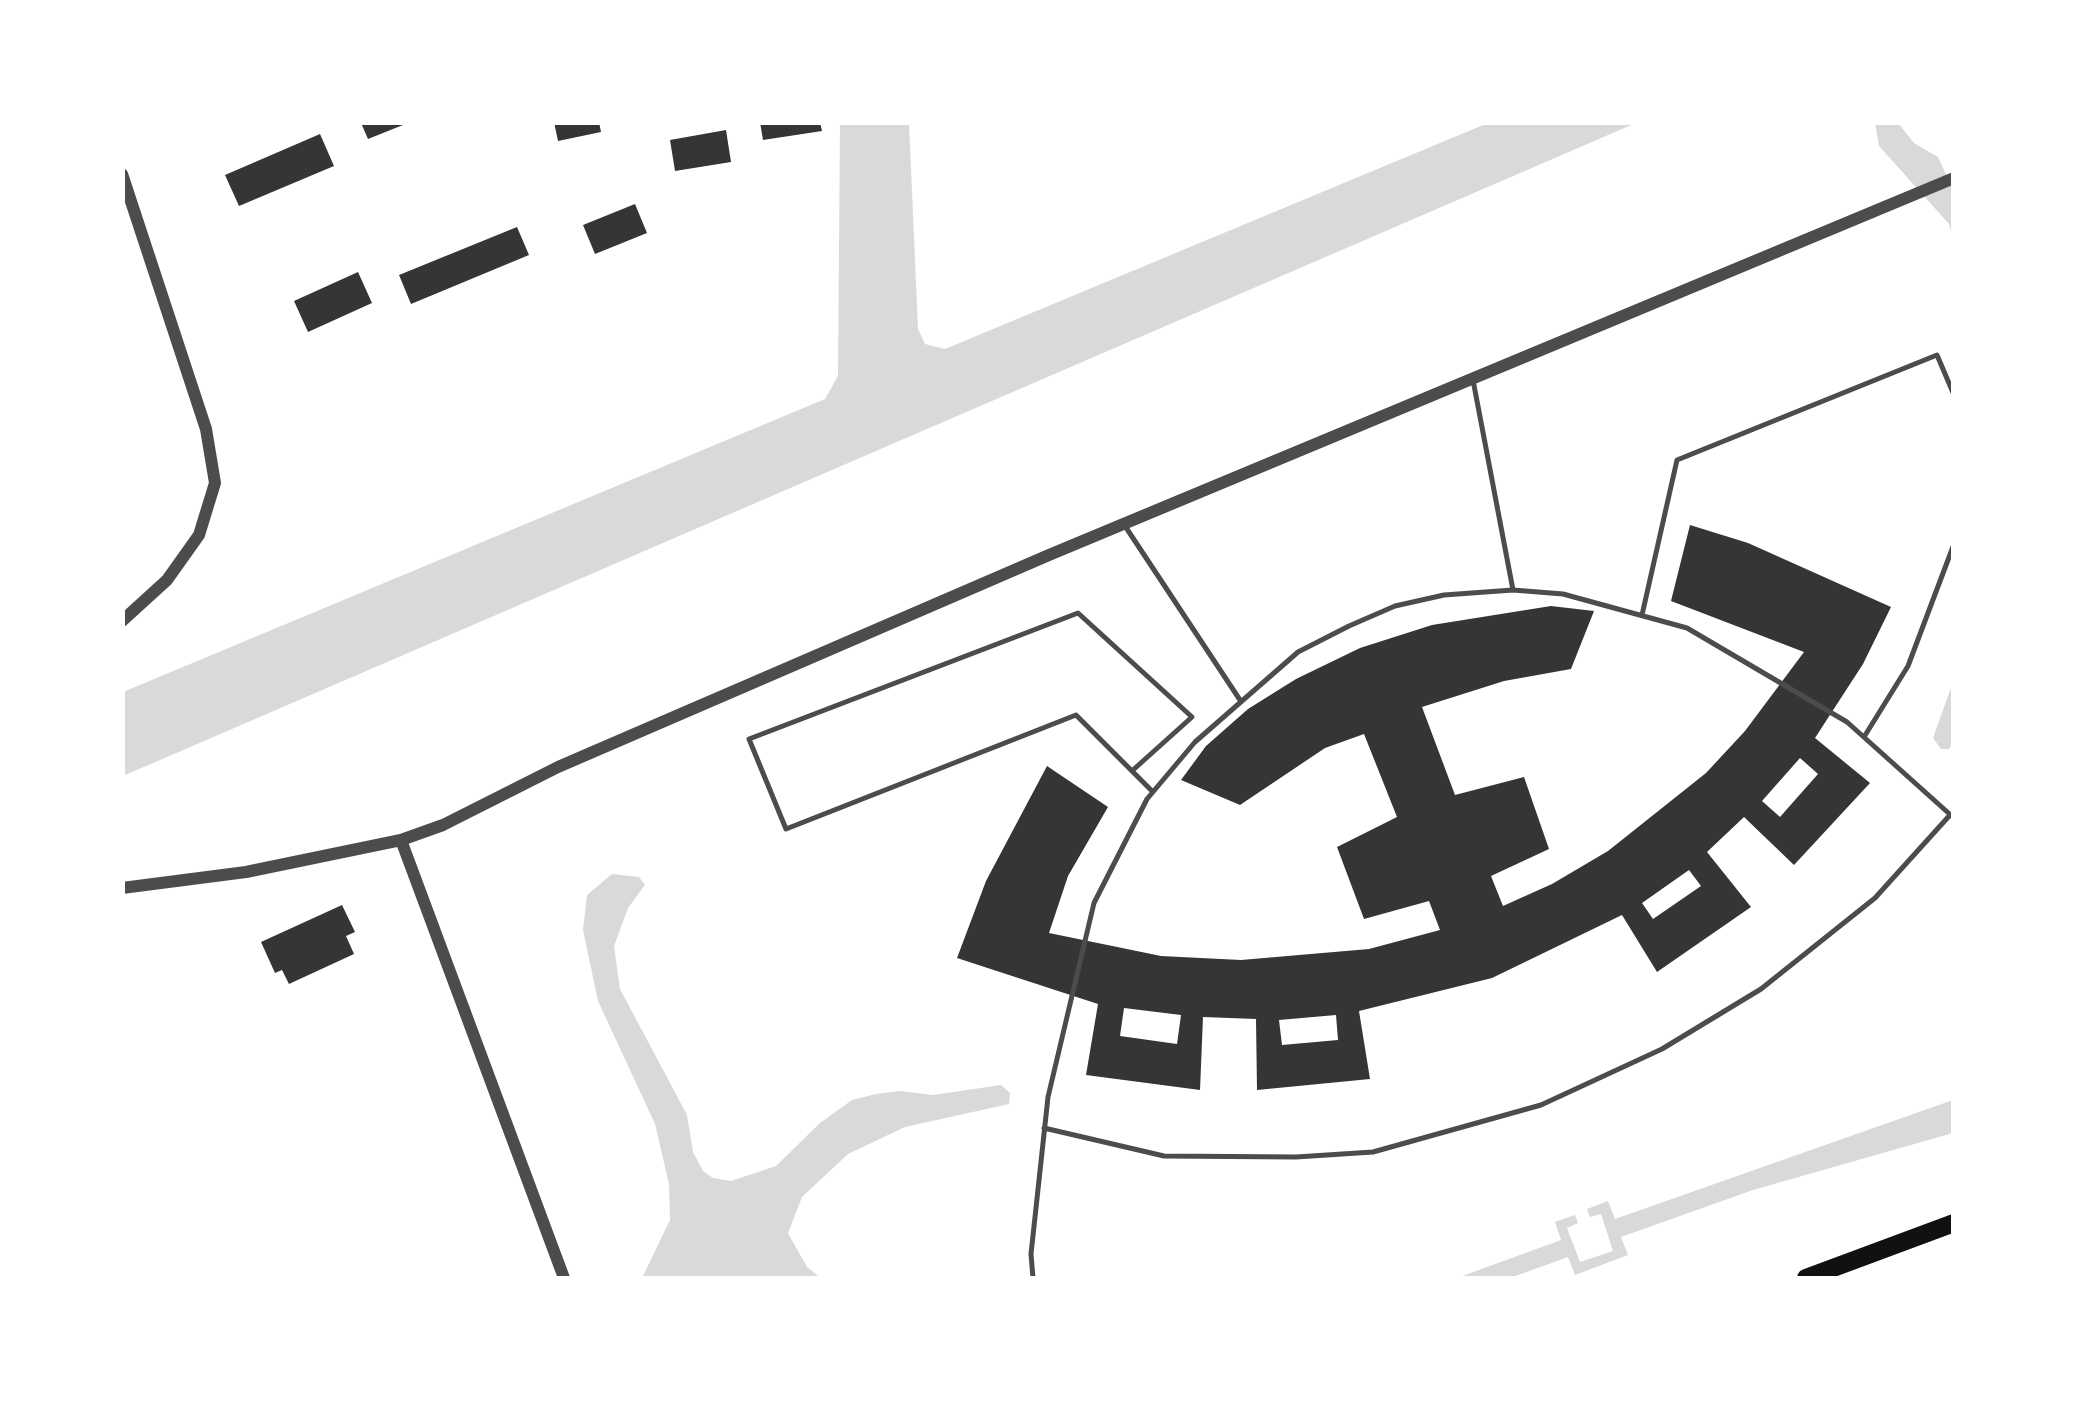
<!DOCTYPE html>
<html>
<head>
<meta charset="utf-8">
<style>
	body { margin:0 }
	#map { position:relative; width:2076px; height:1401px; overflow:hidden; background:#fff; font-family:Jost,sans-serif }
	canvas { display:block }
	.frame { position:absolute; inset:0; border:125px solid #fff; pointer-events:none }
</style>
</head>
<body>
<div id="map">
<canvas width="2076" height="1401"></canvas>
<div class="frame"></div>
</div>
<script>
const context = document.querySelector('canvas').getContext('2d');
context.lineJoin = 'round';
function paint(path, color) { context.fillStyle = color; context.fill(path, 'evenodd'); }
const poly = rows => new Path2D(rows.map(r => 'M' + r).join(''));
function strokePath(path, color, width, dash) { context.strokeStyle = color; context.lineWidth = width; context.lineCap = dash ? 'butt' : 'round'; context.setLineDash(dash || []); context.stroke(path); }
paint(poly([
	[840,123,909,123,918,329,925,344,945,349,1488,123,1636,123,123,776,123,692,825,399,838,376],
	[1875,123,1898,123,1914,143,1938,157,1953,190,1953,239,1949,224,1879,146],
	[1953,682,1953,742,1949,749,1941,749,1933,738],
	[612,874,639,877,645,885,628,908,614,946,620,989,687,1115,693,1152,703,1171,713,1178,731,1181,776,1166,820,1123,852,1100,876,1094,901,1091,933,1095,1001,1085,1010,1093,1009,1104,905,1127,848,1154,802,1197,788,1233,807,1267,821,1278,642,1278,670,1220,669,1184,655,1124,598,1001,583,930,587,895],
	[1953,1100,1953,1133,1753,1190,1621,1237,1628,1255,1575,1275,1568,1257,1510,1278,1457,1278,1561,1240,1555,1222,1575,1215,1578,1223,1567,1228,1580,1262,1613,1251,1601,1214,1590,1217,1587,1209,1608,1201,1615,1219]
]), '#d9d9d9');
paint(poly([
	[554,122,599,122,601,132,558,141],
	[760,122,820,122,822,131,763,140],
	[361,123,408,123,368,139],
	[726,130,731,162,675,171,670,140],
	[320,134,334,166,239,206,225,175],
	[635,204,647,233,595,254,583,225],
	[517,227,529,255,411,304,399,275],
	[358,272,372,303,308,332,294,301],
	[1690,525,1748,543,1891,607,1863,664,1815,738,1870,783,1794,865,1744,817,1707,852,1751,907,1657,972,1622,915,1492,978,1359,1011,1370,1079,1257,1090,1256,1019,1203,1017,1200,1090,1086,1075,1098,1004,957,958,986,881,1047,766,1108,807,1068,876,1049,933,1161,956,1241,960,1369,949,1440,930,1429,901,1364,919,1337,847,1397,817,1364,734,1325,748,1240,805,1181,780,1206,746,1248,709,1296,679,1360,648,1432,625,1551,606,1594,611,1571,669,1504,681,1422,707,1455,795,1524,777,1549,849,1491,876,1503,906,1552,884,1608,851,1706,773,1745,731,1804,652,1671,601],
	[1800,758,1818,774,1780,817,1762,801],
	[1689,870,1701,886,1653,919,1642,903],
	[1124,1008,1181,1015,1177,1044,1120,1036],
	[1336,1015,1338,1040,1282,1045,1279,1020],
	[342,905,355,932,346,936,354,954,289,984,282,970,275,973,261,942]
]), '#353535');
strokePath(poly([
	[1473,380,1513,590],
	[1125,526,1240,700],
	[1642,615,1677,460,1937,355,1954,395],
	[1864,737,1908,666,1954,544],
	[1133,770,1192,717,1078,613,749,739,786,829,1076,715,1153,792],
	[1044,1128,1164,1156,1296,1157,1373,1152,1541,1105,1662,1049,1761,989,1875,898,1950,815],
	[1033,1278,1031,1254,1048,1097,1094,903,1147,799,1195,742,1298,652,1349,626,1395,606,1444,595,1513,590,1563,594,1687,628,1847,722,1954,818]
]), '#4c4c4c', 5);
strokePath(poly([
	[122,174,206,429,215,483,199,535,167,580,122,621],
	[401,840,564,1278],
	[122,888,246,872,401,840,443,825,558,767,1049,555,1954,178]
]), '#4c4c4c', 12);
strokePath(poly([
	[1806,1278,1954,1223]
]), '#111', 18);
</script>
</body>
</html>
